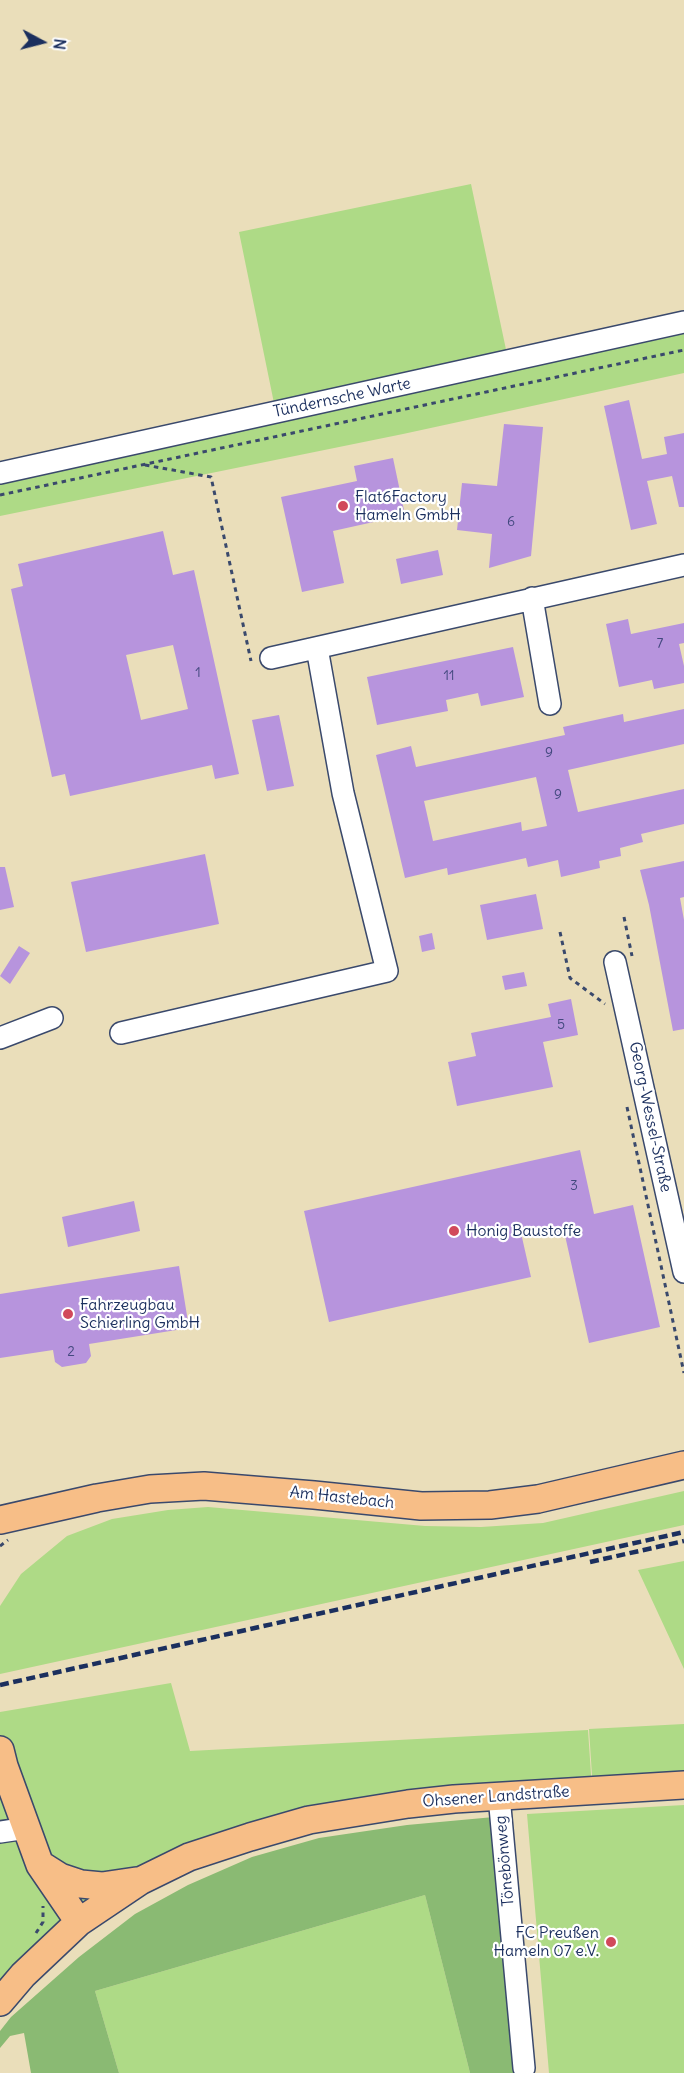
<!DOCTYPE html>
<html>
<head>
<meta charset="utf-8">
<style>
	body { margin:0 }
	#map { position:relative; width:684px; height:2073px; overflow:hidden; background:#eadeba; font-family:Delius,sans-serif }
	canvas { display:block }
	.north { position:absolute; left:12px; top:12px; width:60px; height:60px; -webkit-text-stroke:4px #fff; paint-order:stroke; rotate:97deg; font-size:16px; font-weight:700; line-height:24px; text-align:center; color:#1b2f5e }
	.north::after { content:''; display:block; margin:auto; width:21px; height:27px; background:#1b2f5e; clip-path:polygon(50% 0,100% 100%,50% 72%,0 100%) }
</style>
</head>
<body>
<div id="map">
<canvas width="684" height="2073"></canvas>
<div class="north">N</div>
</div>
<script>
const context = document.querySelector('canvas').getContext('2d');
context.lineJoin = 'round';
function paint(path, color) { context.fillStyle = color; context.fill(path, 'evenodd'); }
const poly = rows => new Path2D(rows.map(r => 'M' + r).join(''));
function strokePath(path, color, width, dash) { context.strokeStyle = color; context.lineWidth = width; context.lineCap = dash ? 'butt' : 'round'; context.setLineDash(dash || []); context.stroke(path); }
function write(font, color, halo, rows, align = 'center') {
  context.font = font + ' Delius,sans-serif'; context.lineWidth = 4.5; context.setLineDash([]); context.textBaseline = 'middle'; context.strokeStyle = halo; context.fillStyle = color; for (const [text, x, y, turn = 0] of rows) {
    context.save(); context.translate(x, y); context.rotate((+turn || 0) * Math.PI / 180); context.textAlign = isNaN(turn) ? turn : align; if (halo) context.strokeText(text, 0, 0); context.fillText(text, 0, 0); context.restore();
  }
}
paint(poly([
	[471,184,508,359,275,408,239,232],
	[684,324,684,373,403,434,0,516,0,474],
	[684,1491,684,1525,0,1674,0,1606,21,1574,67,1536,112,1519,168,1510,208,1507,425,1526,481,1527,543,1523],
	[684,1561,684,1669,638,1570],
	[171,1683,190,1751,588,1730,592,1789,249,1836,79,1921,0,1745,0,1712],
	[684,1724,684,1785,593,1791,589,1729],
	[0,1754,78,1922,0,1997],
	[684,1805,684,2073,549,2073,527,1814],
	[425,1895,470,2073,119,2073,95,1991]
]), '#aeda86');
paint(poly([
	[494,1817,518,2073,470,2073,425,1895,95,1991,119,2073,31,2073,24,2033,10,2036,0,2048,0,2031,11,2017,79,1957,135,1914,188,1885,252,1857,319,1838,407,1825]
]), '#8aba73');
paint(poly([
	[629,400,642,459,667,454,664,437,684,433,684,507,679,507,672,476,647,481,657,524,631,530,604,406],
	[504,424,543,427,531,556,489,568,492,534,457,530,462,483,497,486],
	[393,458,405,515,333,531,344,583,302,592,281,497,357,481,354,466],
	[163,531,173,575,194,570,239,774,215,779,212,765,70,796,65,774,52,777,11,589,23,586,18,564],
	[173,645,188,709,141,720,126,655],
	[438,550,443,575,401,584,396,559],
	[628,619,631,634,684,623,684,643,679,644,684,666,684,683,654,689,652,680,619,687,606,624],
	[513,647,524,697,481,706,478,693,446,700,448,711,377,725,367,677],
	[684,709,684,744,568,770,578,812,684,789,684,824,641,834,643,842,620,848,621,856,599,861,600,868,561,877,558,860,528,867,526,858,448,875,447,868,405,878,376,755,411,746,416,767,565,735,563,727,623,714,624,722],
	[536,777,547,826,522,831,521,822,433,841,424,801],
	[279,715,294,786,267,791,252,720],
	[205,854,219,924,86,952,71,882],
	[684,861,684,897,680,898,684,920,684,1029,673,1031,649,905,640,870],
	[0,867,5,867,14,907,0,910],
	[536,894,543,929,487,940,480,905],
	[432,933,435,949,422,952,419,936],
	[19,946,30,953,10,984,0,976],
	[524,972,527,986,505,990,502,976],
	[571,999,578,1035,543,1042,553,1087,457,1106,448,1062,476,1056,471,1033,551,1017,548,1004],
	[580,1150,594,1214,633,1205,660,1327,589,1343,564,1231,553,1234,552,1226,521,1233,531,1277,329,1322,304,1211],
	[134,1201,140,1231,68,1247,62,1217],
	[179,1266,189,1328,89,1344,91,1356,86,1363,62,1367,55,1362,53,1350,0,1358,0,1294]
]), '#b794dd');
const minor = poly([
	[0,473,684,322],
	[532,598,550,704],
	[271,658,684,565],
	[615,962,684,1272],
	[121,1033,387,971,343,793,317,648],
	[0,1038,52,1018],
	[499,1796,524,2068],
	[0,1832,27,1828]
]);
const major = poly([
	[0,1520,97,1498,150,1489,204,1486,314,1495,421,1506,490,1505,538,1499,684,1465],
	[0,1750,4,1766,40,1865,79,1922],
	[41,1865,60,1877,81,1884,102,1886,136,1881],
	[0,2002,23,1975,79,1922,140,1881,189,1857,250,1837,309,1820,408,1804,454,1799,684,1785]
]);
strokePath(minor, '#3a496c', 24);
strokePath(major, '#3a496c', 30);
strokePath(poly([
	[145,465,211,477,251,661],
	[0,495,684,350],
	[624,917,632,956],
	[560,932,570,978,605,1004],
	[627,1107,684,1373],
	[0,1546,8,1540],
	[36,1933,43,1922,43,1906]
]), '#3a496c', 3, [4.5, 4.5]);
strokePath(minor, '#fff', 21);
strokePath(major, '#f7be87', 27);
strokePath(poly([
	[590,1562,684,1541],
	[0,1685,684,1532]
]), '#1b2f5e', 4.5, [9, 4.5]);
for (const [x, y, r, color] of [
	[343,506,6,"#d1495b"],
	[454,1231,6,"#d1495b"],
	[68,1314,6,"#d1495b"],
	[611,1942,6,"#d1495b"]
]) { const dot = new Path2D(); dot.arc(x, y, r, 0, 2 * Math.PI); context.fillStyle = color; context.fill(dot); strokePath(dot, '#fff', 2); }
write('14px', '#42487e', null, [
	["6",511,522],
	["7",660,644],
	["1",198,673],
	["11",449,676],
	["9",549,753],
	["9",558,795],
	["5",561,1025],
	["3",574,1186],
	["2",71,1352]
]);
write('16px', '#1b2f5e', '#fff', [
	["Tündernsche Warte",342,398,-12],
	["Georg-Wessel-Straße",650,1117,78],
	["Am Hastebach",342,1498,6],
	["Ohsener Landstraße",496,1797,-4],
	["Tönebönweg",505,1861,-95]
]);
write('16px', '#1b2f5e', '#fff', [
	["Flat6Factory",355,497],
	["Hameln GmbH",355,515],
	["Honig Baustoffe",466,1231],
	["Fahrzeugbau",80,1305],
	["Schierling GmbH",80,1323],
	["FC Preußen",599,1933,"right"],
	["Hameln 07 e.V.",599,1951,"right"]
], 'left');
</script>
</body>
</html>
